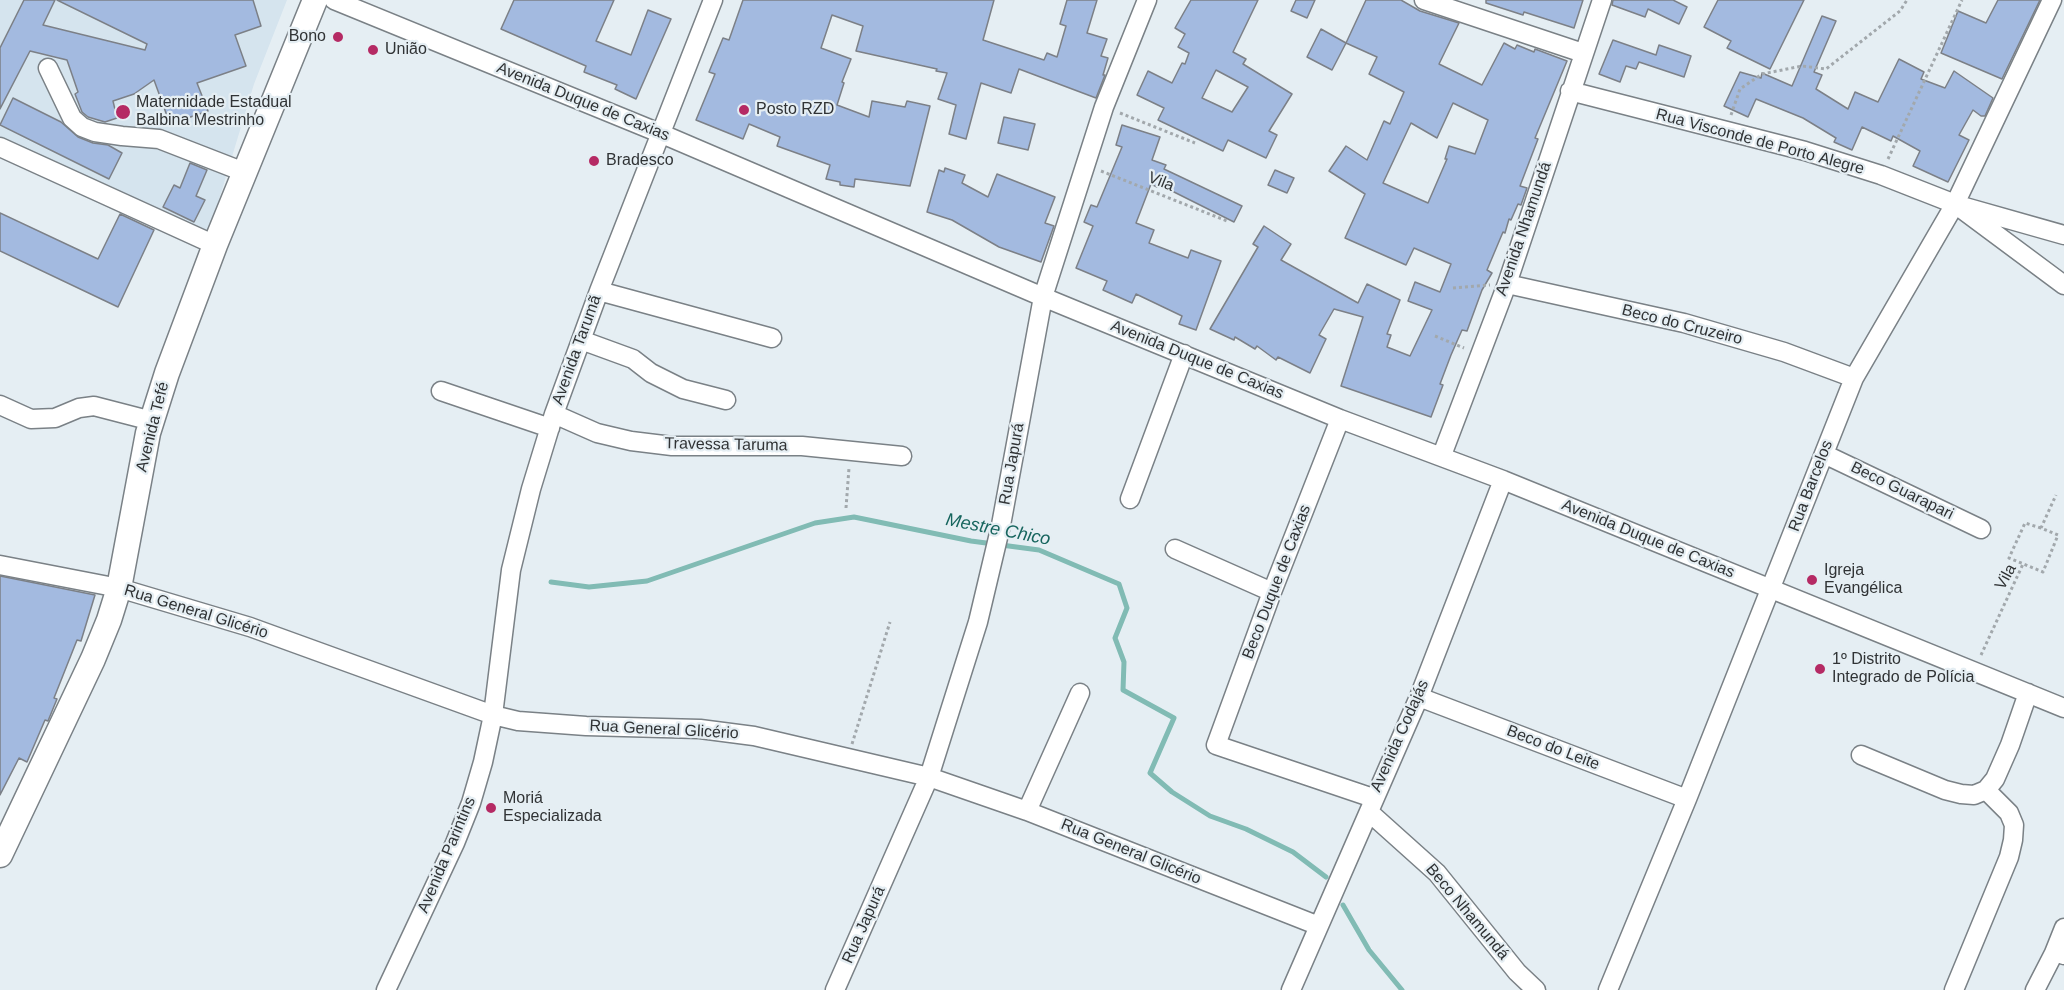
<!DOCTYPE html>
<html>
<head>
<meta charset="utf-8">
<style>
	body { margin:0 }
	canvas { display:block; background:#e5eef3 }
</style>
</head>
<body>
<canvas width="2064" height="990"></canvas>
<script>
const context = document.querySelector('canvas').getContext('2d');
context.lineJoin = 'round';
function paint(path, color) { context.fillStyle = color; context.fill(path, 'evenodd'); }
const poly = rows => new Path2D(rows.map(r => 'M' + r).join(''));
function strokePath(path, color, width, dash) { context.strokeStyle = color; context.lineWidth = width; context.lineCap = dash ? 'butt' : 'round'; context.setLineDash(dash || []); context.stroke(path); }
function write(font, color, halo, rows, align = 'center') {
  context.font = font + ' Helvetica,sans-serif'; context.lineWidth = 4.5; context.setLineDash([]); context.textBaseline = 'middle'; context.strokeStyle = halo; context.fillStyle = color; for (const [text, x, y, turn = 0] of rows) {
    context.save(); context.translate(x, y); context.rotate((+turn || 0) * Math.PI / 180); context.textAlign = isNaN(turn) ? turn : align; if (halo) context.strokeText(text, 0, 0); context.fillText(text, 0, 0); context.restore();
  }
}
paint(poly([
	[0,0,287,0,254,84,208,236,0,141]
]), '#d5e4ee');
strokePath(poly([
	[551,582,589,587,647,581,815,523,854,517,971,541,1039,550,1119,584,1127,608,1115,638,1124,662,1123,690,1174,718,1150,773,1172,792,1210,816,1246,829,1293,852,1326,877],
	[1343,905,1369,950,1402,990]
]), '#81bbb4', 5);
const building = poly([
	[24,0,55,0,43,25,145,50,147,44,57,0,253,0,261,26,235,35,246,66,197,83,208,111,170,124,154,80,134,94,113,101,117,118,105,122,88,117,82,112,75,94,78,92,67,60,30,51,0,109,0,48,24,0],
	[514,0,614,0,596,41,631,55,648,10,671,19,636,99,615,89,617,85,584,72,586,66,501,29,514,0],
	[743,0,994,0,983,40,1044,60,1047,53,1057,57,1066,26,1060,24,1067,0,1097,0,1087,33,1107,39,1101,56,1108,58,1103,75,1105,75,1096,98,1019,69,1011,93,981,83,966,139,949,134,956,105,938,99,947,73,936,71,937,69,856,51,863,26,832,15,821,48,851,59,842,82,844,83,837,105,869,117,872,101,905,107,907,101,930,106,910,186,855,179,854,187,840,185,840,182,826,179,830,165,777,146,780,137,749,124,743,139,696,120,715,74,709,72,723,38,729,40,743,0],
	[1191,0,1258,0,1233,52,1246,59,1243,64,1292,94,1269,131,1277,135,1266,158,1228,140,1223,151,1158,120,1164,108,1137,95,1148,71,1172,83,1182,63,1185,64,1189,53,1178,47,1185,34,1175,28,1191,0],
	[1216,70,1248,87,1232,112,1202,98,1216,70],
	[1296,0,1315,0,1307,18,1291,11,1296,0],
	[1366,0,1401,0,1420,11,1459,23,1439,64,1482,85,1504,43,1515,49,1517,45,1534,52,1535,49,1567,61,1535,138,1538,139,1520,186,1527,188,1521,205,1518,204,1511,220,1509,219,1505,233,1503,232,1487,270,1492,273,1482,290,1467,331,1462,330,1451,355,1440,384,1443,385,1431,417,1341,386,1363,317,1334,309,1319,335,1326,339,1310,373,1278,357,1276,360,1257,346,1255,349,1235,337,1234,340,1210,329,1258,247,1253,244,1264,226,1291,244,1281,260,1358,303,1367,284,1400,300,1387,334,1391,335,1387,347,1410,356,1432,310,1408,301,1415,282,1440,292,1451,264,1414,248,1406,265,1345,238,1365,194,1329,171,1346,146,1367,160,1384,121,1390,124,1404,92,1369,74,1377,57,1346,43,1366,0],
	[1453,103,1488,120,1475,154,1449,146,1445,159,1447,159,1428,203,1383,183,1411,123,1437,138,1453,103],
	[1486,0,1583,0,1574,28,1524,12,1523,15,1486,3,1486,0],
	[1613,0,1673,0,1687,7,1679,24,1648,9,1645,17,1612,5,1613,0],
	[1718,0,1804,0,1770,69,1727,48,1731,41,1704,27,1718,0],
	[1998,0,2040,0,2002,79,1941,53,1958,11,1986,23,1998,0],
	[1822,16,1836,21,1814,72,1822,75,1816,89,1848,109,1855,92,1878,102,1899,59,1924,72,1921,79,1945,88,1954,71,1993,98,1985,116,1981,116,1973,110,1959,135,1969,140,1948,182,1913,166,1920,151,1893,136,1891,141,1862,127,1852,150,1834,142,1836,138,1803,118,1756,99,1748,117,1724,106,1740,72,1761,78,1762,73,1792,86,1822,16],
	[1321,29,1346,43,1332,70,1307,57,1321,29],
	[1613,40,1656,55,1659,45,1691,56,1684,77,1639,62,1636,69,1626,66,1620,82,1599,74,1613,40],
	[13,98,61,122,78,137,93,143,108,145,122,153,109,179,0,125,13,98],
	[1004,117,1035,124,1028,150,998,143,1004,117],
	[1122,125,1160,137,1152,160,1166,165,1164,169,1242,206,1234,222,1158,184,1157,187,1151,184,1136,223,1154,230,1149,243,1188,258,1191,250,1221,261,1196,330,1179,324,1182,316,1136,294,1132,303,1103,290,1107,281,1076,268,1093,226,1084,222,1091,205,1097,207,1122,147,1116,145,1122,125],
	[190,163,207,170,196,196,205,200,194,222,163,207,174,185,180,188,190,163],
	[945,168,965,175,962,183,988,197,997,174,1055,197,1045,223,1054,226,1041,262,999,247,952,220,927,212,939,170,944,172,945,168],
	[1275,170,1294,178,1287,193,1268,185,1275,170],
	[0,213,98,259,120,214,154,230,118,307,0,251,0,213],
	[0,576,95,595,81,641,77,640,54,698,57,699,48,721,45,720,27,762,19,758,0,795,0,576]
]);
paint(building, '#a3bae0');
strokePath(building, '#7c8087', 1.5);
const minor = poly([
	[334,0,662,134,1043,297,1340,419,1503,480,2064,708],
	[1424,0,1583,53],
	[48,68,72,118,82,127,95,132,122,136,159,139,244,172],
	[1570,91,1805,151,1881,175,1955,204,2064,285],
	[0,147,215,245],
	[1965,207,2064,235],
	[1507,284,1684,323,1784,352,1854,378],
	[599,291,772,338],
	[581,340,633,359,651,373,683,389,726,400],
	[441,391,550,428],
	[0,405,31,419,55,418,79,408,94,406,152,421],
	[554,414,597,433,631,441,672,446,802,446,902,456],
	[1340,419,1272,592,1216,745,1373,798],
	[1824,454,1981,529],
	[1442,455,1507,284,1602,0],
	[1130,499,1184,354],
	[1175,549,1272,592],
	[0,565,119,588,250,627,493,715,518,721,586,726,700,729,754,736,929,777,1027,811,1319,926],
	[1419,697,1687,799],
	[1861,755,1945,790,1961,794,1974,795,1986,790,1995,779,2010,745,2028,693],
	[1027,811,1080,693],
	[1369,812,1437,873,1517,972,1536,990],
	[2054,953,2064,928],
	[386,990,455,843,471,803,483,762,493,715,511,570,531,489,554,414,599,291,713,0],
	[835,990,929,777,978,622,1001,525,1043,297,1104,107,1147,0],
	[1291,990,1419,697,1503,480],
	[1608,990,1687,799,1854,378,1955,204,2052,0],
	[1954,990,2009,857,2013,840,2014,825,2009,813,1986,790],
	[2035,990,2054,953,2056,952,2064,955]
]);
const major = poly([
	[0,855,93,659,109,620,119,588,148,433,167,373,215,245,315,0]
]);
strokePath(minor, '#7a8186', 21);
strokePath(major, '#7a8186', 27);
strokePath(poly([
	[1120,113,1195,143],
	[1731,115,1740,89,1762,74,1802,66,1826,69,1900,11,1907,0],
	[1888,159,1962,0],
	[1101,171,1227,221],
	[1453,288,1490,285],
	[1435,336,1464,348],
	[846,508,849,468],
	[2041,528,2025,523,2009,558,2043,572,2058,535,2041,528,2056,495],
	[1981,655,2023,564],
	[852,744,890,622]
]), '#a2a8ac', 3, [3, 3]);
strokePath(minor, '#fff', 18);
strokePath(major, '#fff', 24);
for (const [x, y, r, color] of [
	[338,37,6,"#b52a64"],
	[373,50,6,"#b52a64"],
	[744,110,6,"#b52a64"],
	[123,112,8,"#b52a64"],
	[594,161,6,"#b52a64"],
	[1812,580,6,"#b52a64"],
	[1820,669,6,"#b52a64"],
	[491,808,6,"#b52a64"]
]) { const dot = new Path2D(); dot.arc(x, y, r, 0, 2 * Math.PI); context.fillStyle = color; context.fill(dot); strokePath(dot, '#e5eef3', 2); }
write('16px', '#303335', '#e5eef3', [
	["Bono",326,37,"right"],
	["União",385,50],
	["Maternidade Estadual",136,103],
	["Balbina Mestrinho",136,121],
	["Posto RZD",756,110],
	["Bradesco",606,161],
	["Igreja",1824,571],
	["Evangélica",1824,589],
	["1º Distrito",1832,660],
	["Integrado de Polícia",1832,678],
	["Moriá",503,799],
	["Especializada",503,817]
], 'left');
write('16px', '#303335', '#e5eef3', [
	["Avenida Duque de Caxias",583,102,22],
	["Rua Visconde de Porto Alegre",1760,142,15],
	["Vila",1161,182,22],
	["Avenida Nhamundá",1524,229,-71],
	["Beco do Cruzeiro",1682,325,14],
	["Avenida Tarumã",577,350,-70],
	["Avenida Duque de Caxias",1197,360,22],
	["Avenida Tefé",153,427,-76],
	["Travessa Taruma",726,445,1],
	["Rua Japurá",1012,464,-80],
	["Rua Barcelos",1811,486,-69],
	["Beco Guarapari",1902,491,26],
	["Avenida Duque de Caxias",1648,539,22],
	["Vila",2006,577,-61],
	["Beco Duque de Caxias",1277,582,-69],
	["Rua General Glicério",196,612,17],
	["Rua General Glicério",664,730,3],
	["Avenida Codajás",1400,736,-66],
	["Beco do Leite",1553,748,21],
	["Rua General Glicério",1131,852,22],
	["Avenida Parintins",447,855,-67],
	["Beco Nhamundá",1467,912,50],
	["Rua Japurá",864,925,-66]
]);
write('italic 18px', '#17655e', '#e5eef3', [
	["Mestre Chico",998,530,11]
]);
</script>
</body>
</html>
